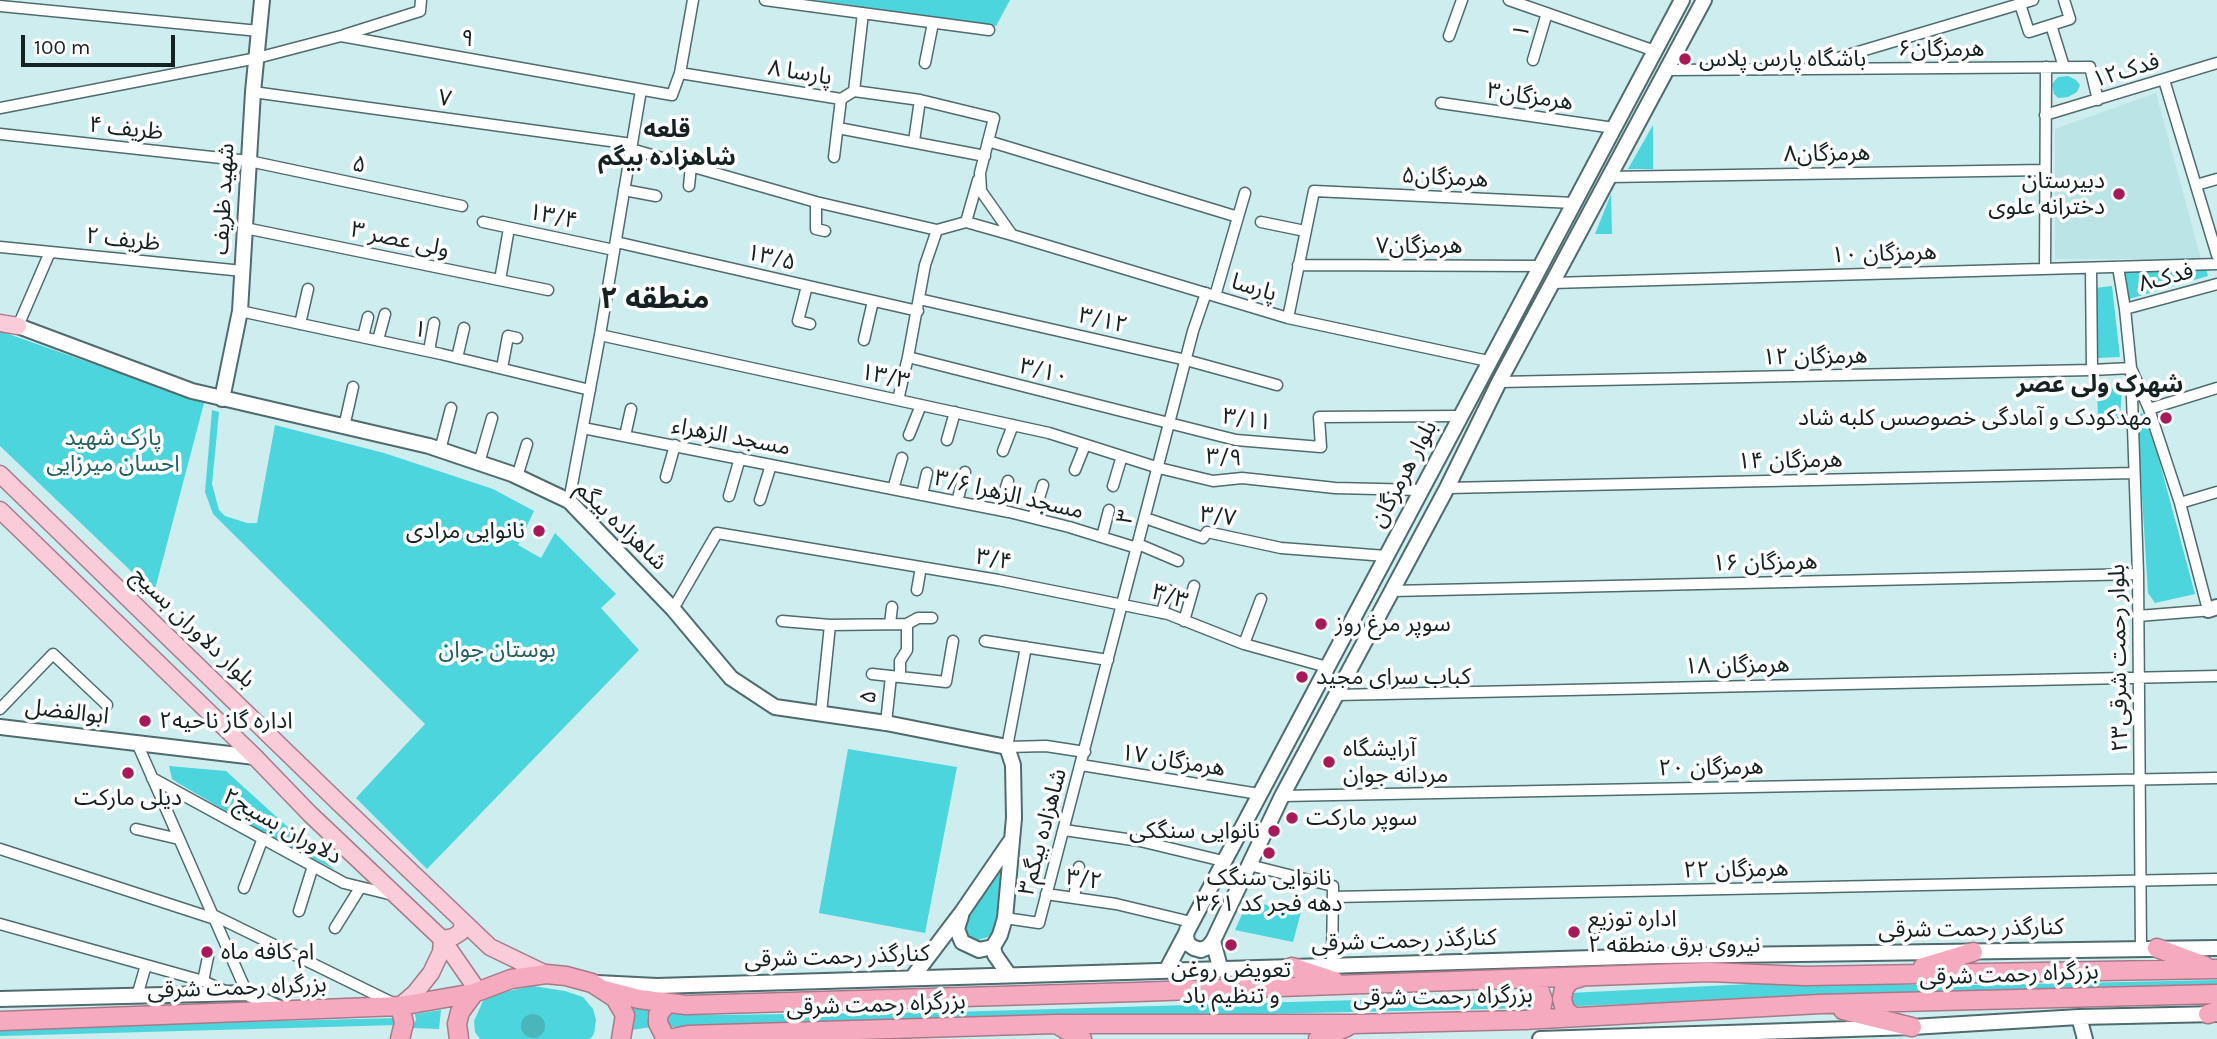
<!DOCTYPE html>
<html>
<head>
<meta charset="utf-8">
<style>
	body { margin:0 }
	#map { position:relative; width:2217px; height:1039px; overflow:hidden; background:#cdedee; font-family:Karla,sans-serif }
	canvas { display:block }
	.scale { position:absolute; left:21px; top:35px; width:154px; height:32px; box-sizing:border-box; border:4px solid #152122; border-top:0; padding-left:9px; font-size:21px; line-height:24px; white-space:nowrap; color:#152122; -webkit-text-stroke:5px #fff; paint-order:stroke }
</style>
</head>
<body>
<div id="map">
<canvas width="2217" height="1039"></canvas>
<div class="scale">100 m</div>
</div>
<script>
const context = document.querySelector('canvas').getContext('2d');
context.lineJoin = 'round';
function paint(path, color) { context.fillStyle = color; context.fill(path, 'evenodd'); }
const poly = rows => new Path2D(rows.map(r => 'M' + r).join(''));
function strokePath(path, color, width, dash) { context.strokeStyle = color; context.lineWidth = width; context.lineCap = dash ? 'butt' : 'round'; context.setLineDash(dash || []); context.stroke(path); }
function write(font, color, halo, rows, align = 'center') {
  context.font = font + ' Karla,"Noto Sans Arabic",sans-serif'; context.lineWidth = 7; context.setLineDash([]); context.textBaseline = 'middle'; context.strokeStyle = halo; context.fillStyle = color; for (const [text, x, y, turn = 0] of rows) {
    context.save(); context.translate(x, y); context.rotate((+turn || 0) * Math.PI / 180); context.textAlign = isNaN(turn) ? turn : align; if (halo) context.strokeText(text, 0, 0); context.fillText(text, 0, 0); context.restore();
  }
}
paint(poly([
	[2156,93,2201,259,2055,259,2055,129]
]), '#bae4e6');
paint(poly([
	[815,0,1010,0,996,26],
	[2068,76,2076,80,2080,85,2077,92,2068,97,2058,98,2054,94,2052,84,2058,77],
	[1653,125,1653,169,1628,169],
	[1611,194,1612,234,1595,234],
	[2206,268,2208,276,2129,299,2123,270],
	[2112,286,2120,357,2098,358,2095,288],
	[0,331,204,403,154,593,0,446],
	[2122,387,2120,420,2098,418,2097,388],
	[212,410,219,412,212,484,219,510,225,516,247,523,257,523,275,425,384,453,493,489,534,511,518,545,541,558,555,533,616,594,601,608,639,650,427,869,356,798,425,724,213,514,205,492],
	[2143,413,2158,456,2195,594,2155,603,2148,593,2137,415],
	[848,749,957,767,925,933,819,913],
	[169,766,226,771,334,869,279,842,178,783,172,779],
	[1005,858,999,914,994,930,988,937,978,940,972,939,964,929,965,920],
	[1248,901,1301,912,1293,942,1235,930],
	[2217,980,2217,989,1972,996,1801,995,1776,998,1578,1006,1571,1004,1569,993,1811,981,1907,985,1983,985],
	[533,986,565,991,583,997,593,1009,596,1020,594,1034,590,1039,480,1039,475,1032,474,1021,483,1001,499,993],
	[1529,995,1536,1001,1533,1008,668,1027,664,1023,667,1013,715,1015,951,1012],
	[632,1008,650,1010,647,1016,652,1027,631,1030],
	[441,1010,439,1029,412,1028,416,1020,415,1014],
	[397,1018,398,1025,0,1036,0,1028]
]), '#4cd5dc');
paint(poly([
	'521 1026a12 12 0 1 1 24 0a12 12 0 1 1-24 0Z'
]), '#4ab6bb');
const street = poly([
	[765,0,989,30],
	[1509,0,1655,51],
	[2020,4,2029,32,2070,19,2064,0],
	[0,6,259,31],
	[2051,25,2064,67],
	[344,35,420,11,421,0],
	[1449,36,1462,0],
	[1533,60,1547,13],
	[925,63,933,23],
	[1811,66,2033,0],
	[1667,70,2090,67,2098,100],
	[680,73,841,99,854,91,920,100,994,118,980,173,981,191,1012,235,1288,318,1488,361],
	[2164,80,2217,255],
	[854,91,863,13],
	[253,92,632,144],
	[1441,103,1614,128],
	[0,108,257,58,341,36,672,95,680,73,693,0],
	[2045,115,2217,63],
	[838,128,985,156],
	[0,134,249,161,462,206],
	[914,141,920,100],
	[988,141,1238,217],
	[631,149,816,202,937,230,966,222,1012,235],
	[834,157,841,99],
	[1608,177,2045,170],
	[2196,185,2217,179],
	[689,186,691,166],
	[624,190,656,196],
	[816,202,816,229,825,231],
	[483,222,614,250],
	[966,222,978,180],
	[1261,222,1305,231],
	[245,228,548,290],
	[616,242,918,311],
	[0,247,243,271],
	[1298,265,1540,266],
	[2118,267,2125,309,2131,368,2149,409,2180,503,2208,610],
	[2091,268,2092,370],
	[2045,269,2046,67],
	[500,280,509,228],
	[1552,283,2217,264],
	[807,286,798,321,810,324],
	[1215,296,1245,193],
	[919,299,1186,360,1277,385],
	[2125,309,2217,284],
	[240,311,441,354,590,390],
	[1288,318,1314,191,1574,203],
	[13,323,18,326,50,252],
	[300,324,308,289],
	[600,335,1049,433,1159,468,1213,481,1242,478,1335,488,1421,490],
	[363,337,368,317],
	[378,340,385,314],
	[864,340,873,301],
	[429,351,434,323],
	[908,357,1236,440,1321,447,1319,417,1460,416],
	[457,358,464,328],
	[502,368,508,336,517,338],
	[2131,368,2138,574,2141,949],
	[1499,382,2092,370,2131,368],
	[898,400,908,357,925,265,937,230],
	[2149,409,2217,388],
	[344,427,353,387],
	[583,428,1009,512,1069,527,1137,548],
	[909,435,921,405],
	[625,436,631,409],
	[947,440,955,412],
	[440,450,451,408],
	[1003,451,1013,425],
	[479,463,492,418],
	[1075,470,1085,445],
	[517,477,527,444],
	[666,477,675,445],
	[1113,486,1122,456],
	[1447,488,2134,473],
	[893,489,902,458],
	[922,495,927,473],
	[729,496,740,458],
	[760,500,771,465],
	[569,501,600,335,641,90],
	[957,502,965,472],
	[2180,503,2217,492],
	[999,510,1008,481],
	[1033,518,1043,485],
	[1151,520,1203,538,1207,532,1281,548,1386,556],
	[1102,537,1109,510],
	[1138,544,1178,561],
	[917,590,921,567],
	[1392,591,2138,574],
	[673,609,717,533,998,580,1168,614,1244,644,1327,667],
	[1162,613,1168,590],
	[2138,616,2213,610],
	[782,621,830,625,821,713],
	[1184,621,1194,586],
	[890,624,892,607],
	[907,624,918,618,932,618],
	[830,625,907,624,907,650,900,661,900,677],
	[985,641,1108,660],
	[1244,644,1261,599],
	[1026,647,1007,747,1046,746,1085,752],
	[872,674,946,682,953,641],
	[1336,695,2217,676],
	[0,709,53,654,107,705],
	[886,723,891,676],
	[137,743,247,993],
	[1081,765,1259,794],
	[152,778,344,883,393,895],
	[1282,796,2217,778],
	[136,829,179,839],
	[1064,830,1140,841,1223,861],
	[0,849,215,919],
	[1249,865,1333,886,1332,966],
	[244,888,263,838],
	[1046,894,1116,904,1191,922],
	[1333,897,2217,879],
	[1074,898,1079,867],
	[299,911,313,866],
	[213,915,395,1004],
	[1005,918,1039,923,1193,331,1206,293],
	[0,924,203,981,227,992],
	[335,928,360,888],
	[203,981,208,957],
	[137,996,146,965]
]);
const secondary = poly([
	[18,326,192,391,429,446,512,474,569,501,673,609,731,678,775,707,886,723,1007,747,1013,765,1014,818,1005,918,1000,935,993,947,995,955,1009,975],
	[222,399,240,311,253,92,262,0],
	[2208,610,2217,607],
	[0,727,255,757],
	[961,916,957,929,962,942,979,950,993,947],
	[1187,930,1186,937,1188,944,1194,948,1201,950,1208,947,1213,941],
	[1220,967,1213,941,1282,796,1447,488,1499,382,1704,0],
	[1167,969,1682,0],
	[912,978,962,912,1010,842],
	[597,983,657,986,1660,956,2217,948],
	[0,999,247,993,281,1009],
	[2079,1017,2085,1039],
	[1540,1039,1912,1027,2079,1017,2217,1014]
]);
const primary = poly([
	[0,323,18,326],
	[0,474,338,802,490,947,546,974],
	[0,510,255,757,310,814,442,939,478,991],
	[400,1006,415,993,431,973,441,952,442,939,453,937,461,932,463,922]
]);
const highway = poly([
	[2157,948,2205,966],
	[1292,967,1334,981],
	[1923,967,1973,952],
	[1520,979,1531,982,1539,989,1543,1000,1541,1011,1533,1019,1526,1020],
	[604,990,639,999,686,1005,1136,992,1709,972,1805,976,2217,969],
	[400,1006,404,1023,400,1039],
	[1843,1010,1912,1027],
	[2208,1014,2217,1011],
	[1581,1017,1574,1017,1565,1010,1562,999,1564,988,1571,980,1582,977],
	[0,1021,400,1006,474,993],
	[1056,1024,1082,1039],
	[459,1039,457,1024,460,1012,474,993,511,979,546,974,566,976,592,983,615,998,625,1015,621,1039],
	[666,1039,658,1023,658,1015,667,1003],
	[669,1039,688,1035,1056,1024,1353,1024,1523,1020,1820,1004,2217,994],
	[1318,1039,1347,1027]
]);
strokePath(street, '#4f6b6d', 13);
strokePath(secondary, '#4f6b6d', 18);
strokePath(primary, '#a77a89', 19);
strokePath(highway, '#a77a89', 21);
strokePath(street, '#fff', 10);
strokePath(secondary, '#fff', 14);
strokePath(primary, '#faccd9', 16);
strokePath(highway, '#f6aac0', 18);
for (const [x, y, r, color] of [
	[1685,59,7,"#a81959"],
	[2119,194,7,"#a81959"],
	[2166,418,7,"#a81959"],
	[539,531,7,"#a81959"],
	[1321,624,7,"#a81959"],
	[1302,677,7,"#a81959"],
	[145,721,7,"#a81959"],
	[1329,762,7,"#a81959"],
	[128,773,7,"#a81959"],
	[1292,818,7,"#a81959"],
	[1274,831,7,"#a81959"],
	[1269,853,7,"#a81959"],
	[1574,932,7,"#a81959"],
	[1231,945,7,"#a81959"],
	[207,952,7,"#a81959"]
]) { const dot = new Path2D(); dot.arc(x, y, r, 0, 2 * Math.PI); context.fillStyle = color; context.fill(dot); strokePath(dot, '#fff', 2.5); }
write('23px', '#152122', '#fff', [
	["۱",1522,31,-73],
	["۹",467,39,10],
	["هرمزگان۶",1941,49],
	["فدک۱۲",2126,71,-17],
	["۸ پارسا",800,73,9],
	["هرمزگان۳",1530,97,8],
	["۷",445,99,8],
	["ظریف ۴",126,129,6],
	["هرمزگان۸",1827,154,-1],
	["۵",359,165,12],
	["هرمزگان۵",1445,178,3],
	["شهید ظریف",224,199,-87],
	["۱۳/۴",553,217,12],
	["ظریف ۲",123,240,6],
	["ولی عصر ۳",400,240,12],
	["هرمزگان۷",1419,246],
	["هرمزگان ۱۰",1884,254,-2],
	["۱۳/۵",771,258,13],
	["فدک۸",2166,278,-15],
	["پارسا",1254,288,17],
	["۳/۱۲",1103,321,13],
	["۱",420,330,12],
	["هرمزگان ۱۲",1815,357,-1],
	["۳/۱۰",1044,372,14],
	["۱۳/۳",885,377,12],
	["۳/۱۱",1247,420,8],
	["مسجد الزهراء",731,437,11],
	["۳/۹",1224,458,3],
	["هرمزگان ۱۴",1790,461,-1],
	["بلوار هرمزگان",1404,474,-62],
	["مسجد الزهرا ۳/۶",1009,495,13],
	["۳",1126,517,-76],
	["۳/۷",1218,517,7],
	["شاهزاده بیگم",621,526,44],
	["۳/۴",994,560,10],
	["هرمزگان ۱۶",1765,563,-1],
	["۳/۳",1170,597,17],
	["بلوار دلاوران بسیج",193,628,44],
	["بلوار رحمت شرقی۲۳",2119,658,-91],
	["هرمزگان ۱۸",1737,666,-1],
	["۵",869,697,-84],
	["ابوالفضل",67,712,7],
	["هرمزگان ۱۷",1173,761,9],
	["هرمزگان ۲۰",1711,768,-1],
	["دلاوران بسیج۲",282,827,29],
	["۳شاهزاده بیگم",1043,832,-75],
	["هرمزگان ۲۲",1736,870,-1],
	["۳/۲",1084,880,8],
	["کنارگذر رحمت شرقی",1971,929,-1],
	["کنارگذر رحمت شرقی",1404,941,-2],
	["کنارگذر رحمت شرقی",837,957,-2],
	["بزرگراه رحمت شرقی",2009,975,-2],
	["بزرگراه رحمت شرقی",237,988,-2],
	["بزرگراه رحمت شرقی",1443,997,-1],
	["بزرگراه رحمت شرقی",876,1005,-2]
]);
write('23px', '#152122', '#fff', [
	["باشگاه پارس پلاس",1699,59],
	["دبیرستان",2105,181,"right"],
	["دخترانه علوی",2105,207,"right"],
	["مهدکودک و آمادگی خصوصس کلبه شاد",2152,418,"right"],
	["نانوایی مرادی",525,531,"right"],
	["سوپر مرغ روز",1335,624],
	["کباب سرای مجید",1316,677],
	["اداره گاز ناحیه۲",159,721],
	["آرایشگاه",1343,749],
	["مردانه جوان",1343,775],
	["دیلی مارکت",128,798,"center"],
	["سوپر مارکت",1306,818],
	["نانوایی سنگکی",1260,831,"right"],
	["نانوایی سنگک",1269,878,"center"],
	["دهه فجر کد ۳۶۱",1269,904,"center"],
	["اداره توزیع",1588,919],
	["نیروی برق منطقه ۲",1588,945],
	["ام کافه ماه",221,952],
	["تعویض روغن",1231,970,"center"],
	["و تنظیم باد",1231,996,"center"]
], 'left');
write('23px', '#245f62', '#fff', [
	["پارک شهید",113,438],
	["احسان میرزایی",113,464],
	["بوستان جوان",497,650]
]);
write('bold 24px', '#152122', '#fff', [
	["قلعه",667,130],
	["شاهزاده بیگم",667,158],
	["شهرک ولی عصر",2100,385]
]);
write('bold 30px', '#152122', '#fff', [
	["منطقه ۲",655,299]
]);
</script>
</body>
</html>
